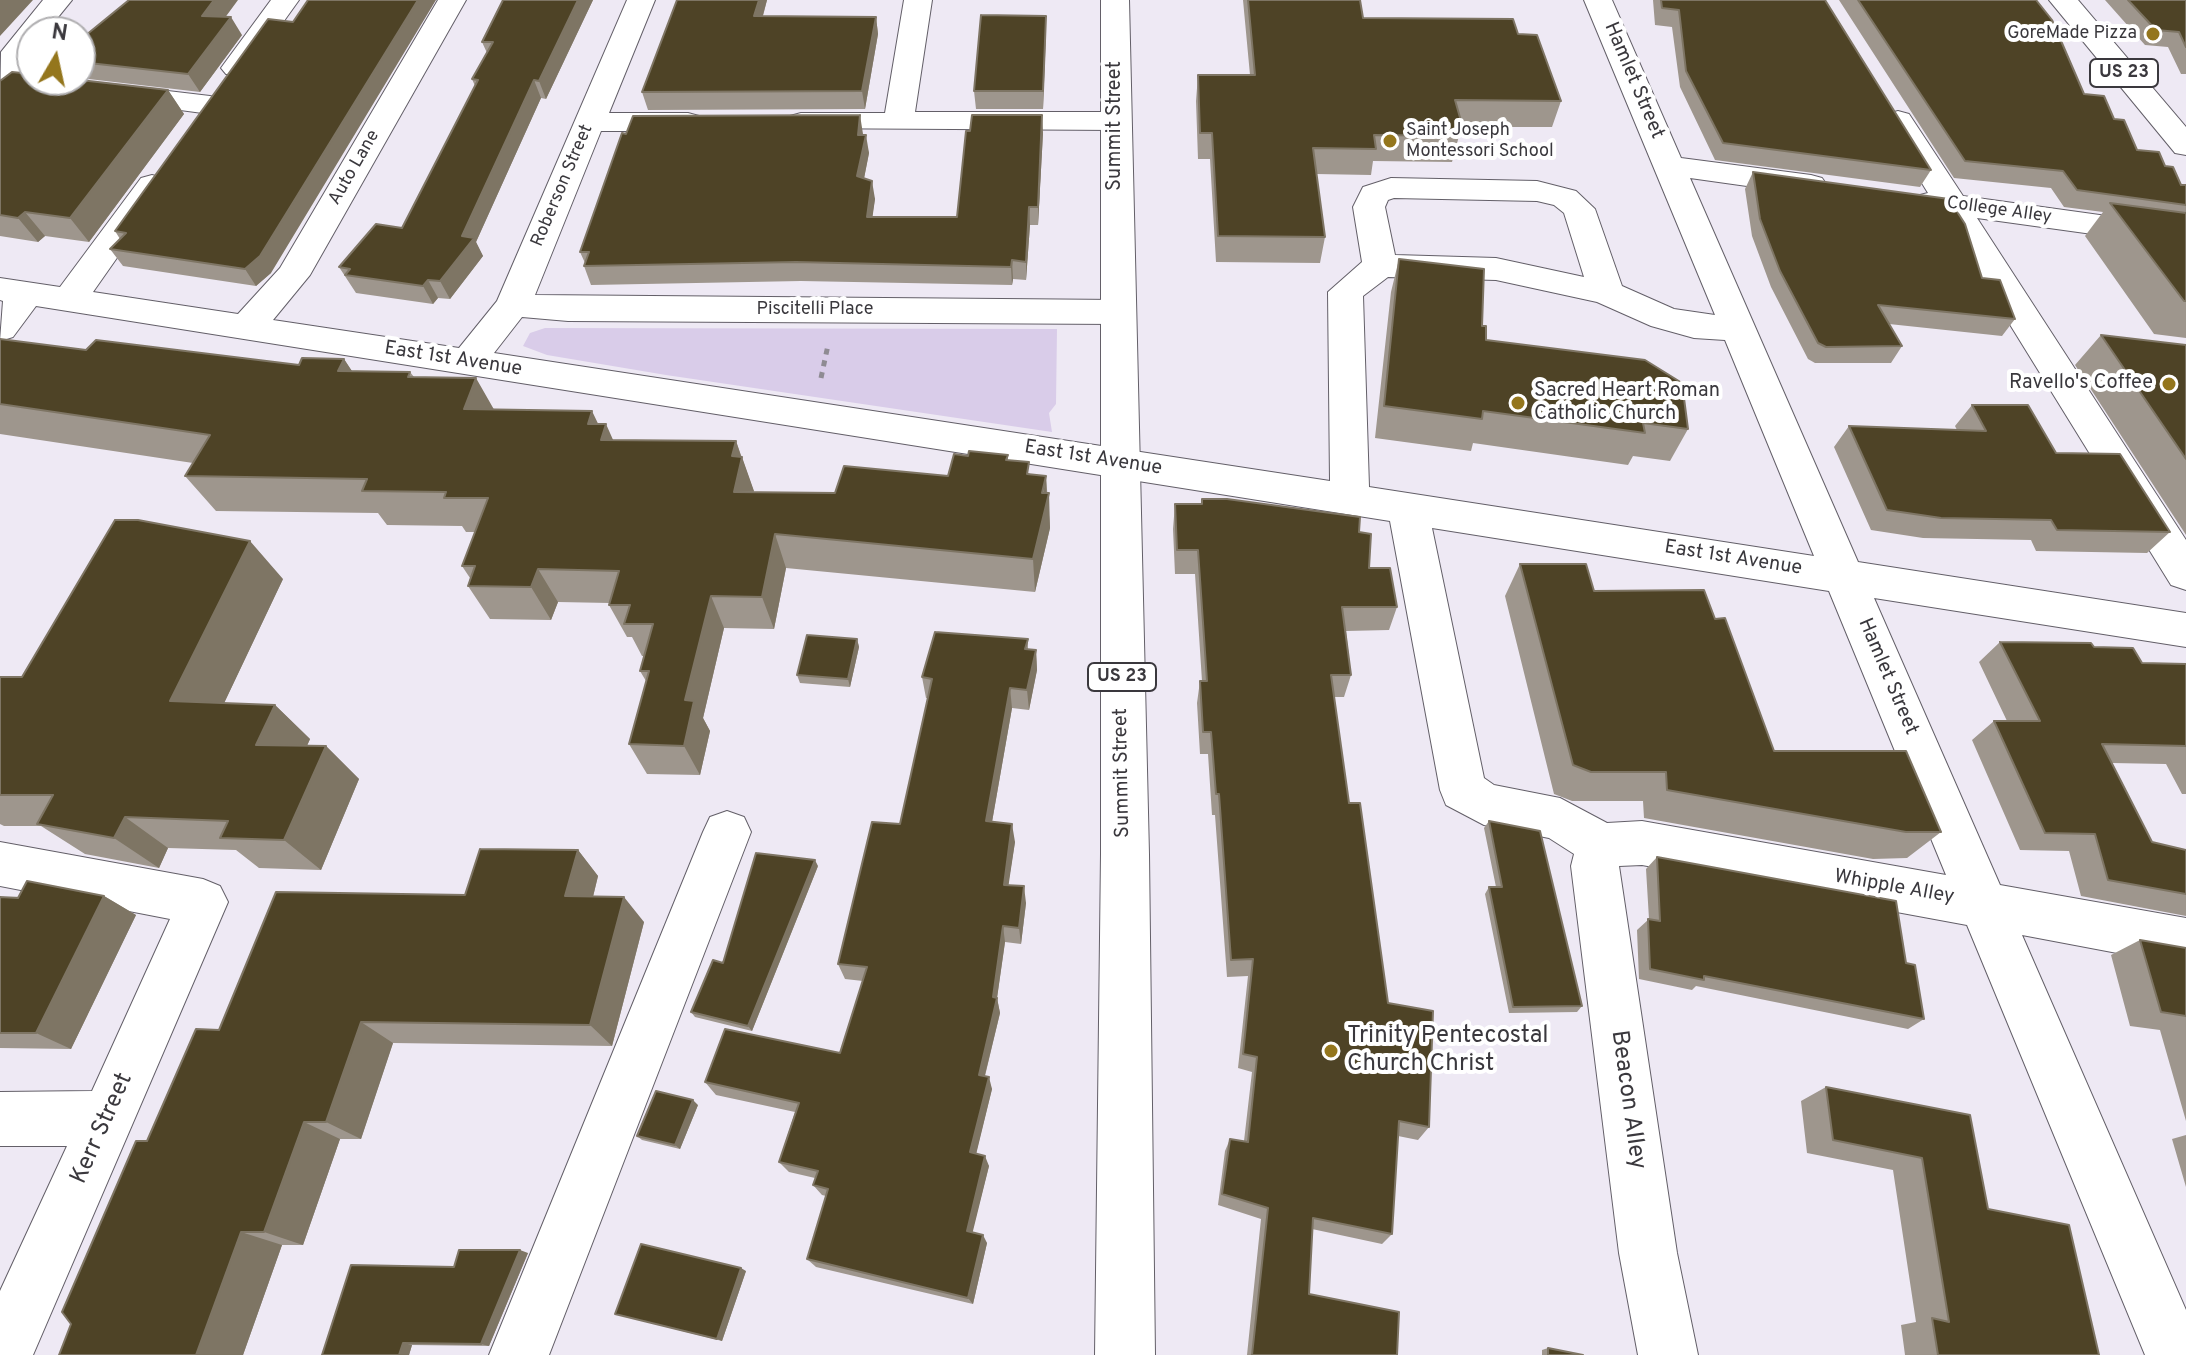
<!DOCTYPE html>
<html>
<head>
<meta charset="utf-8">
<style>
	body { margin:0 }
	#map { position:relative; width:2186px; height:1355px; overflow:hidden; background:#eee9f4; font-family:Overpass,sans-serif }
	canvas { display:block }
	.north { position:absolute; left:16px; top:16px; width:80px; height:80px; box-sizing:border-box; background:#fff; border:2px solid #b0afb1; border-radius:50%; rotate:9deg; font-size:22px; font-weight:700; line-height:32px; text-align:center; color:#3a383d }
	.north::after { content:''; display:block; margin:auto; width:28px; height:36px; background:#94761d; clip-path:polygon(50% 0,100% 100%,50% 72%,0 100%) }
</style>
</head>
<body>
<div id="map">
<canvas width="2186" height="1355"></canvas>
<div class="north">N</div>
</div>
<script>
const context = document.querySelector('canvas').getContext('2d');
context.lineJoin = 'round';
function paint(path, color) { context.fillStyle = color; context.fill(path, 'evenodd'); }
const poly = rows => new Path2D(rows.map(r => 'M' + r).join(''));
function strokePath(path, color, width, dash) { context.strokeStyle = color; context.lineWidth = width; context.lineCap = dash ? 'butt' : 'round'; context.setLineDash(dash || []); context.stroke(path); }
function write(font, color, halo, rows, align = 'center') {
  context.font = font + ' Overpass,sans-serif'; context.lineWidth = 8; context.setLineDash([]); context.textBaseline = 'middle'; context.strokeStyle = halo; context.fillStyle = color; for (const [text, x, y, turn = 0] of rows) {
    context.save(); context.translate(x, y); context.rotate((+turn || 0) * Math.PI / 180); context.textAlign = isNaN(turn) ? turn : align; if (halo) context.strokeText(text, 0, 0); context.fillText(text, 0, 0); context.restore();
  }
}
paint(poly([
	[545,328,1057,329,1056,404,1049,413,1052,432,666,375,547,355,523,346,530,333]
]), '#d9cce9');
const minor = poly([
	[43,0,72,0,46,32,32,32,26,92,11,110,0,113,1,52,43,0],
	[271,0,299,0,246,74,226,74,221,68,271,0],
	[438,0,466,0,310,275,273,320,459,348,497,301,627,0,655,0,609,113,688,113,699,116,703,122,699,128,688,131,601,131,535,295,1118,300,1130,304,1136,312,1130,320,1118,324,568,321,522,317,494,353,1330,481,1328,292,1362,262,1353,207,1363,187,1391,178,1537,181,1576,191,1595,209,1622,286,1674,309,1715,315,1584,0,1612,0,1681,158,1811,175,1822,178,1827,185,1822,192,1811,195,1690,178,1858,562,2186,613,2186,647,1874,598,2000,885,2186,918,2186,966,2022,935,2186,1310,2186,1355,2145,1355,1967,925,1642,865,1619,866,1677,1253,1698,1355,1638,1355,1619,1253,1571,866,1574,854,1549,838,1484,825,1446,805,1440,790,1390,521,36,306,13,337,0,341,3,301,0,300,0,278,60,287,141,178,152,175,163,178,168,185,93,292,238,314,280,268,438,0],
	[1394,198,1537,201,1554,205,1564,213,1584,277,1496,258,1395,255,1385,207,1388,200,1394,198],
	[1388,277,1496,280,1597,302,1651,326,1694,338,1725,340,1814,556,1369,487,1363,296,1388,277],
	[1432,528,1829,591,1946,875,1642,821,1607,823,1560,798,1494,785,1484,778,1432,528],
	[904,0,932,0,915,112,1116,112,1127,115,1131,121,1127,127,1116,130,790,128,786,122,790,116,801,113,885,113,904,0],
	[117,85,210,96,221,99,225,105,221,111,210,114,106,100,102,94,106,88,117,85],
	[1898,111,1909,114,1963,196,2186,227,2186,247,1977,218,2186,540,2186,590,2171,585,1941,213,1920,209,1915,202,1920,195,1928,193,1883,120,1887,114,1898,111],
	[727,811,744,817,751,832,549,1355,489,1355,703,832,710,817,727,811],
	[0,842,203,879,220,886,228,902,33,1355,0,1355,0,1291,67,1146,0,1146,0,1092,92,1091,170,919,0,886,0,842]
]);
const major = poly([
	[1101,0,1129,0,1149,854,1155,1355,1095,1355,1101,854,1101,0],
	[2049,0,2078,0,2186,127,2186,155,2175,153,2049,0]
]);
strokePath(minor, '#635f68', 2);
strokePath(major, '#635f68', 2);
strokePath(poly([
	[821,378,828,345]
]), '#8f8b93', 5, [6, 6]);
paint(minor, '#fff');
paint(major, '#fff');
paint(poly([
	[503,0,593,0,546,99,541,98,476,242,483,256,450,299,438,298,433,304,356,293,339,267,402,228,475,86,472,79,487,53,482,42],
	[677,0,767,0,763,16,876,17,878,34,865,109,648,110,642,92],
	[1243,0,1360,0,1363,18,1518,34,1561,101,1552,127,1459,127,1458,131,1459,136,1452,162,1373,161,1371,175,1316,174,1325,237,1320,263,1216,262,1210,159,1198,159,1196,101,1198,75,1250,75],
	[1653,0,1825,0,1931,170,1920,187,1715,160,1680,87,1672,27,1655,25],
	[1839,0,2036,0,2084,94,2114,119,2137,150,2165,166,2181,185,2186,185,2186,338,2154,334,2085,236,2103,212,2064,207,2051,188,1954,178],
	[2105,0,2186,0,2186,74,2181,74,2168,47,2145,45],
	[1046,16,1043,109,976,109,974,91],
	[268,19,271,273,256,286,123,266,110,249,120,239,115,231],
	[242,35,200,92,80,78,80,40],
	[0,81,168,90,184,114,89,242,45,236,38,242,0,236],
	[1043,133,1038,225,1030,225,1026,280,1013,279,1012,285,801,281,591,285,584,266,585,263,580,252,863,135,869,153,864,178,875,199,872,217,957,217],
	[1753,172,1982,278,2015,319,2002,336,1889,324,1902,346,1891,363,1815,363,1808,359,1771,287,1752,236,1745,189],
	[1399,259,1482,326,1486,340,1688,429,1670,461,1633,456,1628,465,1473,443,1471,451,1375,438,1391,292],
	[2101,335,2186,345,2186,535,2075,365],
	[0,339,86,350,299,365,344,359,352,372,410,372,414,377,493,409,598,424,613,440,736,441,754,492,835,493,948,476,968,456,1008,455,1008,460,1030,474,1046,476,1050,528,1035,592,786,568,774,629,724,628,703,718,710,731,700,775,647,774,629,744,646,681,640,671,644,656,642,656,632,637,627,637,609,605,610,603,558,602,551,620,490,619,468,586,470,578,462,566,475,532,466,532,462,526,387,525,378,513,216,511,185,476,193,463,0,434],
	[1972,405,2056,453,2170,532,2147,553,2036,551,2031,540,1923,538,1871,530,1834,447,1849,426,1957,430,1955,426],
	[1202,499,1359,532,1369,568,1397,607,1389,630,1346,631,1351,675,1344,697,1334,697,1349,803,1388,1003,1429,1127,1418,1140,1398,1136,1392,1234,1382,1244,1312,1229,1309,1294,1397,1355,1247,1355,1261,1219,1218,1205,1225,1151,1230,1139,1244,1141,1252,1072,1238,1068,1248,976,1227,977,1215,815,1212,815,1208,754,1200,754,1197,703,1200,681,1202,681,1195,574,1175,574,1173,529,1175,504,1201,504],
	[1520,564,1594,591,1715,619,1774,751,1941,832,1907,858,1873,859,1644,818,1643,801,1572,801,1554,794,1505,596],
	[283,579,224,703,275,705,310,739,307,746,326,746,359,779,321,870,259,868,236,850,168,848,159,868,85,854,41,826,4,826,0,824,0,677,22,677],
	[857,639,859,647,850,687,800,683,797,675],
	[1028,639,1028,649,1036,650,1037,670,1029,710,1012,708,992,822,1015,842,1008,885,1026,903,1021,944,1005,942,997,998,1000,1013,985,1076,992,1089,976,1153,989,1166,972,1232,987,1243,973,1304,816,1267,807,1259,826,1196,822,1195,813,1185,815,1178,789,1172,779,1162,795,1112,716,1095,705,1082,840,1053,863,981,845,979,838,964,900,824,928,698,926,698,922,677],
	[2000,642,2094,647,2142,663,2186,664,2186,794,2182,794,2166,764,2112,763,2152,842,2186,850,2186,916,2081,896,2069,851,2020,850,1972,740,1994,721,2007,721,1979,662],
	[1489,821,1582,1006,1577,1012,1509,1013,1485,894,1489,887,1496,887,1484,828],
	[578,850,598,876,593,897,644,922,612,1046,393,1043,361,1139,340,1139,303,1245,282,1245,243,1355,147,1141,219,1030,465,895],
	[1657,857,1906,963,1924,1019,1908,1029,1696,986,1692,990,1639,979,1637,930,1649,919,1646,869],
	[818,866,752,1031,695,1017,691,1012,723,963],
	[104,896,136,915,71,1049,0,1048,0,897],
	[2140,940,2186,948,2186,1121,2160,1030,2130,1026,2111,955],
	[1826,1087,1970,1115,1988,1209,2099,1355,1905,1355,1901,1325,1916,1322,1893,1170,1807,1153,1801,1101],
	[698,1105,680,1149,642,1140,637,1136],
	[2186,1135,2186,1187,2172,1139],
	[528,1253,489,1346,412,1345,409,1355,322,1355,454,1267],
	[746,1271,722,1341,615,1314],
	[1548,1348,1583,1355,1542,1355,1542,1350]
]), '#9e968d');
paint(poly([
	[0,0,33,0,0,36],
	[214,0,238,0,213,34,202,16],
	[418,0,436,0,271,273,256,286,245,269],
	[578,0,593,0,546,99,539,81],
	[759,0,767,0,758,33,754,16],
	[1046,16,1046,33,1043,109,1043,91],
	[231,17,242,35,200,92,188,74],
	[876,17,878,34,865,109,862,91],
	[534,80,541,98,476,242,483,256,450,299,440,281],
	[168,90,184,114,89,242,70,218],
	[860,115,863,134,861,153,858,135],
	[1042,115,1043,133,1038,225,1038,207],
	[866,135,869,153,861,194,857,176],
	[872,181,875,199,870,235,867,217],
	[1029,207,1030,225,1026,280,1026,262],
	[25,212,45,236,38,242,18,218],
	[1012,260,1013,279,1012,285,1011,267],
	[428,280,438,298,433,304,423,286],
	[344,359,368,395,338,371],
	[476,378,496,413,464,409],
	[592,411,603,434,606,424,622,460,617,474,588,424],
	[736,441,742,459,742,457,754,491,734,492,732,456],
	[1046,476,1047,501,1049,493,1050,528,1035,592,1033,559],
	[775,534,786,568,774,629,762,597],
	[250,541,283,579,209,735,170,701],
	[538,569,558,602,551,620,531,587],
	[711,596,724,628,703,718,710,731,700,775,684,746,685,700],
	[857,639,859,647,850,687,848,679],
	[1036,650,1037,670,1029,710,1027,690],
	[1010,688,1012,708,989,839,986,821],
	[275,705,310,739,292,778,256,745],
	[326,746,359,779,321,870,284,840],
	[125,817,168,848,159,868,114,838],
	[1012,824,1015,842,1006,902,1004,885],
	[578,850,598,876,587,921,565,896],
	[815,860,818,866,752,1031,748,1026],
	[1024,886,1026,903,1021,944,1019,928],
	[104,896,136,915,71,1049,36,1033],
	[624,897,644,922,612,1046,590,1025],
	[1003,926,1005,942,997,998,1000,1013,982,1087,979,1075],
	[361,1022,393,1043,361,1139,326,1122],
	[989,1077,992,1089,974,1163,970,1152],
	[693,1100,698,1105,680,1149,675,1145],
	[304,1122,340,1139,303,1245,264,1232],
	[985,1156,989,1166,971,1239,967,1231],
	[241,1232,282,1245,243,1355,196,1355],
	[983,1235,987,1243,973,1304,968,1298],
	[520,1250,528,1253,489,1346,481,1344],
	[741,1268,746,1271,722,1341,717,1339],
	[403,1343,412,1345,409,1355,399,1355]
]), '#7e7564');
const building = poly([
	[129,0,214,0,202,16,231,17,188,74,80,62,80,40,129,0],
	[308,0,418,0,260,256,245,269,110,249,126,233,115,231,268,19,293,22,308,0],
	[503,0,578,0,539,81,534,80,462,236,474,238,440,281,428,280,423,286,345,275,350,269,339,267,376,224,402,228,478,80,472,79,493,42,482,42,503,0],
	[677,0,759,0,754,16,876,17,862,91,642,92,677,0],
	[1248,0,1360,0,1363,18,1513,19,1518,34,1537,35,1561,101,1455,100,1461,121,1455,121,1459,136,1374,135,1376,149,1313,148,1325,237,1218,236,1212,133,1200,133,1198,75,1255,75,1248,0],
	[1661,0,1825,0,1931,170,1723,143,1686,71,1679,10,1662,8,1661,0],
	[1858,0,2036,0,2052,20,2084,94,2104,96,2114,119,2124,120,2137,150,2159,152,2165,166,2173,167,2181,185,2186,185,2186,205,2077,190,2063,171,1965,161,1858,0],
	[2128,0,2186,0,2186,47,2179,32,2156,30,2128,0],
	[981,15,1046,16,1043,91,974,91,981,15],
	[12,72,32,74,32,80,80,80,168,90,70,218,25,212,18,218,0,215,0,81,12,72],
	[860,115,858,135,866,135,857,176,872,181,867,217,957,217,966,131,970,131,972,115,1042,115,1038,207,1029,207,1026,262,1012,260,1011,267,796,262,584,266,589,252,580,252,622,133,626,134,633,116,860,115],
	[1753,172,1949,199,1965,224,1982,278,2000,280,2015,319,1878,305,1902,346,1826,347,1818,343,1780,271,1760,219,1753,172],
	[2110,203,2186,213,2186,301,2184,301,2110,203],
	[1399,259,1484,269,1482,326,1486,326,1486,340,1645,360,1682,383,1688,429,1643,423,1645,433,1483,411,1482,419,1384,406,1399,259],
	[2101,335,2186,345,2186,459,2101,335],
	[0,339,86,350,96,340,299,365,302,358,344,359,338,371,410,372,408,377,476,378,464,409,592,411,588,424,606,424,601,440,736,441,732,456,742,457,734,492,835,493,844,466,948,476,954,454,968,456,969,451,1008,455,1006,460,1029,462,1027,474,1046,476,1042,493,1049,493,1033,559,775,534,762,597,711,596,685,700,694,701,684,746,629,744,649,671,640,671,653,624,624,624,630,605,609,605,619,571,538,569,531,587,468,586,475,566,462,566,488,498,444,498,446,492,362,491,367,479,185,476,210,435,0,404,0,339],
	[1972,405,2028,405,2056,453,2120,454,2170,532,2057,530,2051,520,1941,518,1887,510,1849,426,1986,431,1972,405],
	[1202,499,1227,499,1360,517,1359,532,1371,534,1369,568,1390,568,1397,607,1342,607,1351,675,1331,675,1349,803,1360,803,1388,1003,1433,1011,1429,1127,1399,1121,1392,1234,1313,1218,1309,1294,1399,1312,1397,1355,1252,1355,1268,1208,1222,1194,1230,1139,1248,1142,1257,1057,1243,1054,1253,959,1231,960,1219,794,1216,794,1211,732,1203,732,1200,681,1207,681,1198,550,1177,550,1175,504,1202,504,1202,499],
	[115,520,138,520,250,541,170,701,275,705,256,745,326,746,284,840,220,838,228,821,125,817,114,838,37,824,53,795,0,795,0,677,22,677,115,520],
	[1520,564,1586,564,1594,591,1704,590,1715,619,1725,618,1774,751,1906,751,1941,832,1906,832,1667,790,1666,772,1591,772,1573,765,1520,564],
	[935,632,1028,639,1025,649,1036,650,1027,690,1010,688,986,821,1012,824,1004,885,1024,886,1019,928,1003,926,993,997,997,998,979,1075,989,1077,970,1152,985,1156,967,1231,983,1235,968,1298,807,1259,828,1189,813,1185,818,1171,779,1162,799,1103,705,1082,725,1029,840,1053,867,967,838,964,872,822,900,824,932,679,922,677,935,632],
	[807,635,857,639,848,679,797,675,807,635],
	[2000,642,2091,643,2094,647,2133,648,2142,663,2186,664,2186,746,2102,744,2152,842,2186,850,2186,894,2108,880,2095,834,2045,833,1994,721,2040,721,2000,642],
	[1489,821,1540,831,1582,1006,1513,1007,1489,887,1502,887,1489,821],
	[480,849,578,850,565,896,624,897,590,1025,361,1022,326,1122,304,1122,264,1232,241,1232,196,1355,59,1355,71,1324,62,1312,136,1141,147,1141,196,1029,219,1030,276,892,465,895,480,849],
	[756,853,815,860,748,1026,691,1012,713,960,723,963,756,853],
	[1657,857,1896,901,1906,963,1915,965,1924,1019,1704,976,1704,980,1650,969,1648,919,1660,921,1657,857],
	[27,881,104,896,36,1033,0,1033,0,897,18,898,27,881],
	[2140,940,2186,948,2186,1016,2161,1012,2140,940],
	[1826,1087,1970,1115,1988,1209,2069,1225,2099,1355,1938,1355,1932,1318,1949,1322,1922,1158,1833,1140,1826,1087],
	[656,1091,693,1100,675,1145,637,1136,656,1091],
	[641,1244,741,1268,717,1339,615,1314,641,1244],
	[459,1250,520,1250,481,1344,403,1343,399,1355,322,1355,351,1265,454,1267,459,1250],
	[1548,1348,1583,1355,1548,1355,1548,1348]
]);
paint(building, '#4e4326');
strokePath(building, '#7e7564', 2);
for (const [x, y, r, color] of [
	[2153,34,8,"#94761d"],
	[1390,141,8,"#94761d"],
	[2169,384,8,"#94761d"],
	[1518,403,8,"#94761d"],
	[1331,1051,8,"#94761d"]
]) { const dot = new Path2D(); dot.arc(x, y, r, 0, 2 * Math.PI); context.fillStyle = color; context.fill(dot); strokePath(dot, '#fff', 3); }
write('18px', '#3a383d', '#fff', [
	["GoreMade Pizza",2137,34],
	["Saint Joseph",1406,131,"left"],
	["Montessori School",1406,152,"left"]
], 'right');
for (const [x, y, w] of [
	[2124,73,68],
	[1122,677,68]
]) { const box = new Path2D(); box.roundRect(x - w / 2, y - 14, w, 28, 6); context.fillStyle = '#fff'; context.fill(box); strokePath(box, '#3a383d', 2); }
write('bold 18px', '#3a383d', null, [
	["US 23",2124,73],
	["US 23",1122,677]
]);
write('18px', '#3a383d', '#fff', [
	["Auto Lane",355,168,-60],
	["Roberson Street",563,186,-67],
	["College Alley",1999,211,8],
	["Piscitelli Place",815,310]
]);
write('20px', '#3a383d', '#fff', [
	["Hamlet Street",1633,81,67],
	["Summit Street",1116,126,-90],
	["East 1st Avenue",453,360,9],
	["East 1st Avenue",1093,459,9],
	["East 1st Avenue",1733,559,9],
	["Hamlet Street",1887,677,67],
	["Summit Street",1123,773,-91],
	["Whipple Alley",1894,888,10]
]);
write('20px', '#3a383d', '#fff', [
	["Ravello's Coffee",2153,384],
	["Sacred Heart Roman",1534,392,"left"],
	["Catholic Church",1534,415,"left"]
], 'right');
write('24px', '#3a383d', '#fff', [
	["Trinity Pentecostal",1347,1037],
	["Church Christ",1347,1065]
], 'left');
write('24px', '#3a383d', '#fff', [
	["Beacon Alley",1627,1100,82],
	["Kerr Street",103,1129,-66]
]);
</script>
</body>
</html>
